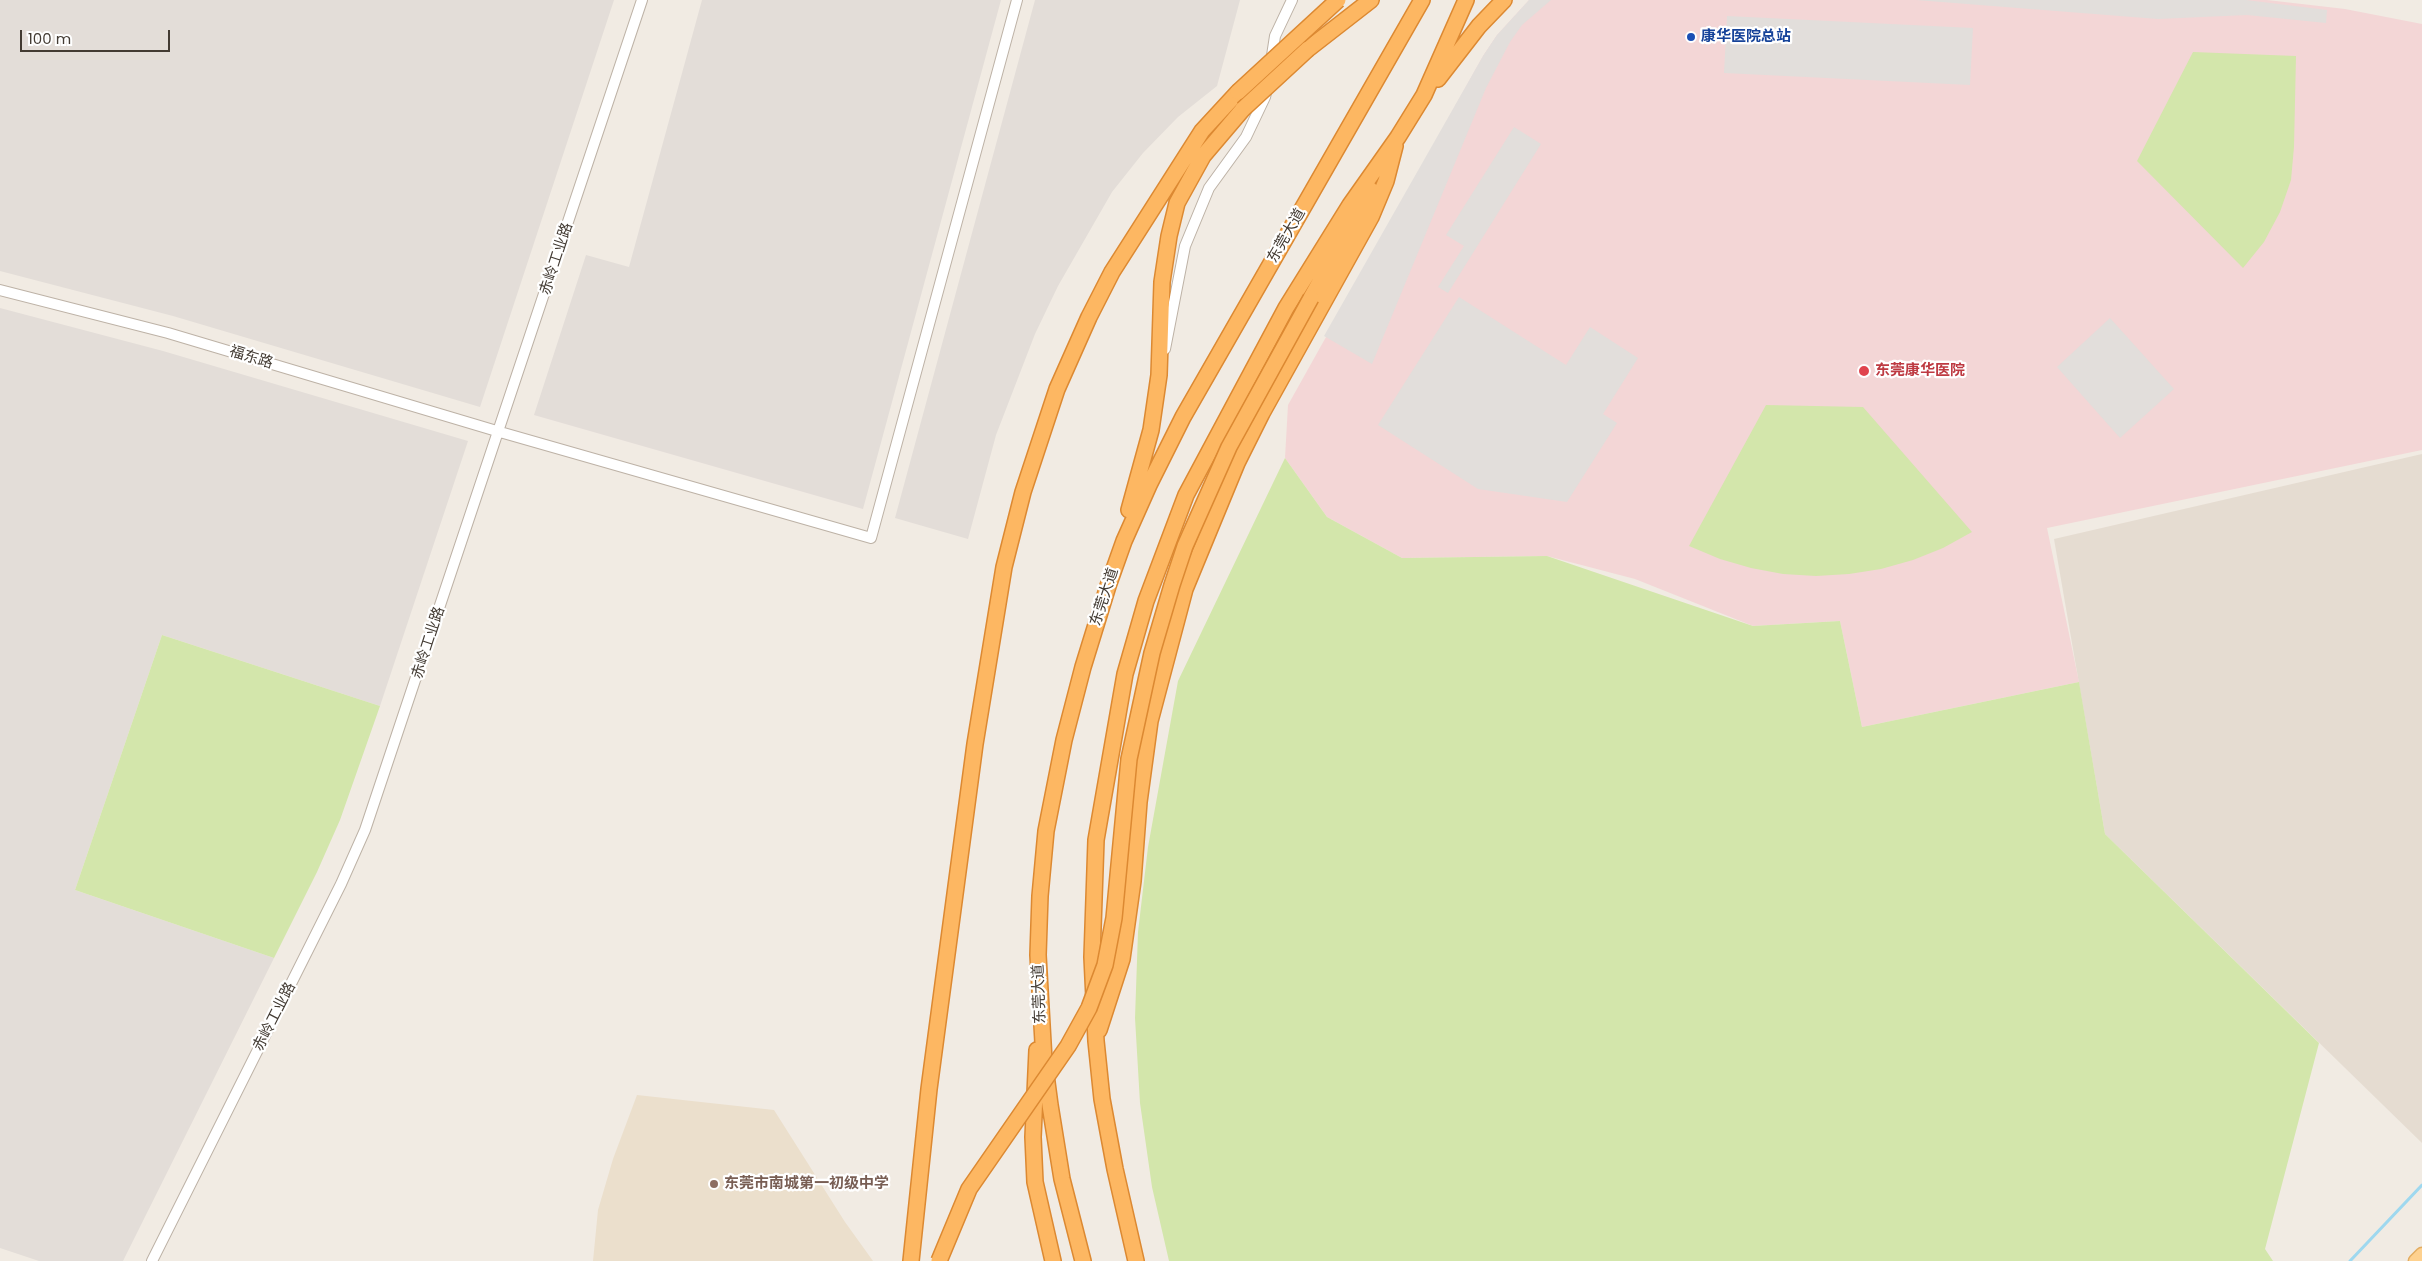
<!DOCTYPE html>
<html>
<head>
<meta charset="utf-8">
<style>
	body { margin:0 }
	#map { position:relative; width:2422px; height:1261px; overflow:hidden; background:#f1ebe3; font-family:Poppins,sans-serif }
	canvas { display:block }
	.scale { position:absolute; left:20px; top:30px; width:150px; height:22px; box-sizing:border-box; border:2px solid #433b33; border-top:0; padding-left:6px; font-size:15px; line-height:18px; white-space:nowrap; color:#433b33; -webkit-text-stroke:4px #fff; paint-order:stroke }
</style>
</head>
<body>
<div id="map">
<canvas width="2422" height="1261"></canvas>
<div class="scale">100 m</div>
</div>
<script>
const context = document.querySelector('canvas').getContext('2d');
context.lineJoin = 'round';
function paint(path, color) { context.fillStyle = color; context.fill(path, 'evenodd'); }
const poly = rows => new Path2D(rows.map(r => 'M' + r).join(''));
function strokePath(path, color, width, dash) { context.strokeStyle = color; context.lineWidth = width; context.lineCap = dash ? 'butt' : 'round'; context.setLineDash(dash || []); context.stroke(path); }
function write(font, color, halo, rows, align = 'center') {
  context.font = font + ' Poppins,"Noto Sans SC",sans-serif'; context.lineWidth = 4.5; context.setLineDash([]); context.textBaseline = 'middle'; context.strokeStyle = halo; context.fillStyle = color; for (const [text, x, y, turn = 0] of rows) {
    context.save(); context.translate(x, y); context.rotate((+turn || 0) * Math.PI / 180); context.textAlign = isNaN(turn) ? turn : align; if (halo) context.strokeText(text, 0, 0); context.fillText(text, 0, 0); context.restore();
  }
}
paint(poly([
	[2422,454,2422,1143,2105,834,2054,539]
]), '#e5dcd1');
paint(poly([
	[0,0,614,0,480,407,173,316,0,271],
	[702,0,1001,0,863,509,534,415,586,255,629,267],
	[1035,0,1240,0,1217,86,1178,117,1143,153,1112,192,1058,286,1035,334,996,435,968,539,895,518],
	[0,308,163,351,468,441,380,706,162,635,75,890,274,958,123,1261,39,1261,0,1248]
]), '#e3ddd8');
paint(poly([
	[637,1095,774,1110,845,1222,873,1261,593,1261,598,1210,613,1159]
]), '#ebdfcc');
paint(poly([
	[1529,0,2267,0,2345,9,2422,24,2422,450,2047,528,2079,682,1862,727,1840,621,1753,626,1635,579,1547,556,1402,558,1327,517,1285,458,1288,405,1483,56,1497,35]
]), '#f3d6d6');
paint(poly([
	[2193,52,2296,56,2294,147,2291,180,2280,212,2264,242,2243,268,2137,161],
	[1766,405,1863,407,1972,532,1943,548,1913,560,1881,569,1849,574,1816,576,1783,574,1751,568,1720,559,1689,546],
	[1285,458,1327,517,1402,558,1547,556,1753,626,1840,621,1862,727,2079,682,2105,834,2319,1043,2265,1249,2273,1261,1169,1261,1152,1187,1140,1103,1135,1018,1138,932,1148,847,1178,681],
	[162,635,380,706,340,820,317,872,274,958,75,890]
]), '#d3e6ab');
paint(poly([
	[1529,0,1551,0,1522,25,1510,42,1486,88,1372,364,1324,336,1483,56,1497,35],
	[1916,0,2246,0,2327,10,2326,23,2247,15,2158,19],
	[1727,16,1973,28,1970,85,1724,73],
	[1514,127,1541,144,1448,293,1438,287,1464,246,1446,235],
	[1459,297,1566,365,1590,327,1638,358,1603,414,1617,423,1567,502,1478,489,1378,425],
	[2110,318,2174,389,2120,438,2057,367]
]), '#e2dedb');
strokePath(poly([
	[2350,1261,2422,1185]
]), '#9ed8ef', 3);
const minor = poly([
	[1271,62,1275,36,1292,0],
	[0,290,168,333,500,432,871,538,1017,0],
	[1165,349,1185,246,1209,188,1246,137,1265,97,1267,89],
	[152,1261,341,884,365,830,642,0]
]);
const major = poly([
	[2415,1261,2422,1254]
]);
const highway = poly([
	[1308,49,1371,0],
	[1438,79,1479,26,1504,0],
	[1311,298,1371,190],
	[1129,510,1151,430,1159,375,1162,282,1169,236,1177,203,1203,156,1243,109],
	[1099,1030,1122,959,1133,881,1139,802,1150,721,1185,589,1237,463,1262,413,1371,217,1386,181,1395,146],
	[1037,1050,1033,1137,1035,1182,1053,1261],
	[911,1261,929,1089,975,744,1004,567,1023,492,1057,389,1089,317,1112,272,1202,131,1238,92],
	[1083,1261,1062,1179,1050,1105,1044,1060,1038,955,1040,896,1046,831,1064,740,1083,667,1108,586,1124,541,1149,485,1183,417,1422,0],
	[1136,1261,1115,1169,1102,1099,1096,1041,1092,957,1096,840,1125,674,1146,601,1186,495,1286,308,1350,205,1398,137,1424,95,1466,0]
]);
strokePath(minor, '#bdb2a6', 12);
strokePath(major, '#e3ac60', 15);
strokePath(highway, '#dc8932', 18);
strokePath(minor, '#fff', 10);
strokePath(major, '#fed18f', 12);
strokePath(highway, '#fdb762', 15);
const highwayBridge = poly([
	[1238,92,1338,0],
	[1243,109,1308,49],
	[939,1261,969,1189,1068,1046,1089,1008,1105,965,1114,918,1129,759,1152,653,1172,585,1185,546,1229,447,1311,298]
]);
strokePath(highwayBridge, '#dc8932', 18, []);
strokePath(highwayBridge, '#fdb762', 15);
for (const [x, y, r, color] of [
	[1691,37,5,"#1a4fb4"],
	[1864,371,6,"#e0444e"],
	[714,1184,5,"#8d6e63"]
]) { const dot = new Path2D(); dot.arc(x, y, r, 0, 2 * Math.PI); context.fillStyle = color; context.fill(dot); strokePath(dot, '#fff', 2); }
write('bold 15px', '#164399', '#fff', [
	["康华医院总站",1701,37]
], 'left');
write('15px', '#433b33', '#fff', [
	["东莞大道",1287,236,-60],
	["赤岭工业路",557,259,-72],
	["福东路",251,358,17],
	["东莞大道",1105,597,-72],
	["赤岭工业路",429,643,-72],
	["东莞大道",1040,994,-92],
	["赤岭工业路",275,1017,-63]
]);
write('bold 15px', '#be3a42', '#fff', [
	["东莞康华医院",1875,371]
], 'left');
write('bold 15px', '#785e54', '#fff', [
	["东莞市南城第一初级中学",724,1184]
], 'left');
</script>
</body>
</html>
